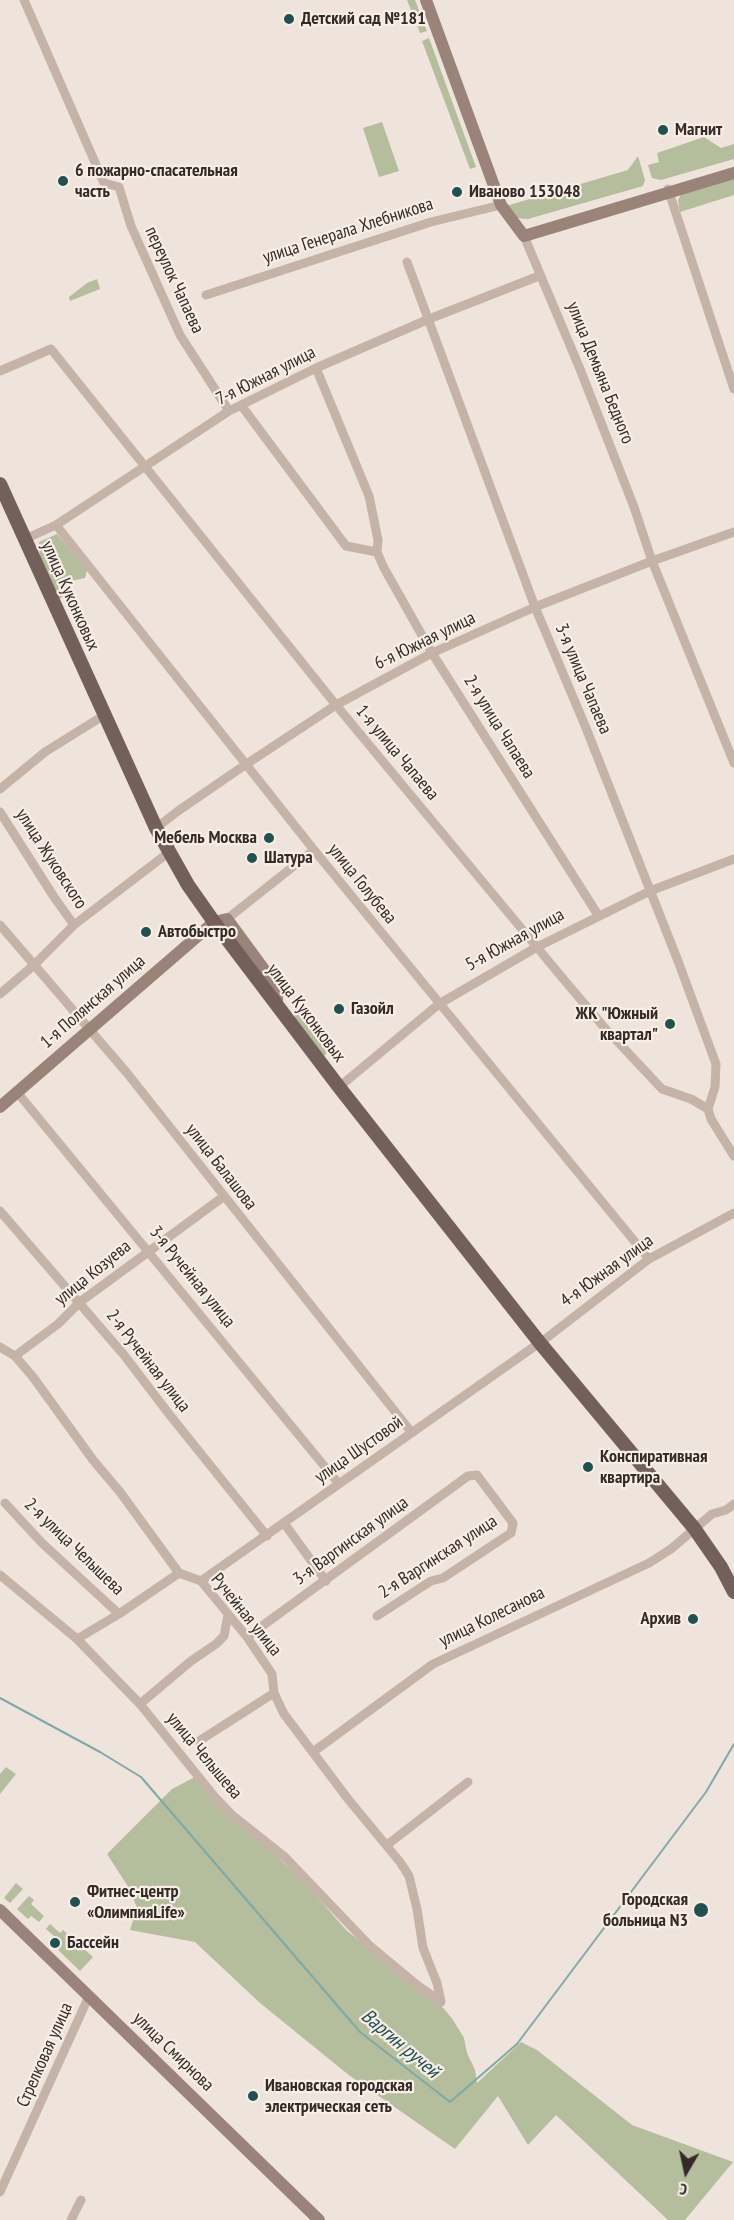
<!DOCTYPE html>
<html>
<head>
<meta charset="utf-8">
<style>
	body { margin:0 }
	#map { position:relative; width:734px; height:2220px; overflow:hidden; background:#efe4db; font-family:"PT Sans Narrow",sans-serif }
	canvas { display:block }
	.north { position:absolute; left:656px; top:2142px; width:60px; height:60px; -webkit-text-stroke:4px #f7eee6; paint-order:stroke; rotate:189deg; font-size:16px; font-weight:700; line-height:24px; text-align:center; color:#342a27 }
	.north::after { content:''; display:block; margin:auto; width:21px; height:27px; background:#342a27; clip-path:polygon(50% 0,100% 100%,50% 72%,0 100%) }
</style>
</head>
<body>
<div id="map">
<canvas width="734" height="2220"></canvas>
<div class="north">С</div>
</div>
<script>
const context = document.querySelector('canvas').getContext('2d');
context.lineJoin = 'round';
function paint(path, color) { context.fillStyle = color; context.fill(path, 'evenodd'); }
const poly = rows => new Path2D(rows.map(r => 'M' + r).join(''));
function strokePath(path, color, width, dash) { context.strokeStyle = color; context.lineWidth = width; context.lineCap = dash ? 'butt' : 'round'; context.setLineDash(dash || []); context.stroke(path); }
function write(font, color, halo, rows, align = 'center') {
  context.font = font + ' "PT Sans Narrow",sans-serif'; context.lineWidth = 4.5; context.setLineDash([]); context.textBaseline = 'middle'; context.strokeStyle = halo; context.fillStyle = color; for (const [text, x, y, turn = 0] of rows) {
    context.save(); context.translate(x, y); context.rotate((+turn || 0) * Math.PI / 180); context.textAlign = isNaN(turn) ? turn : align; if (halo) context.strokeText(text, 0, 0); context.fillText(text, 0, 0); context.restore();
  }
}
paint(poly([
	[407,0,415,0,427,31,420,33],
	[429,38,476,167,470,169,422,41],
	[382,122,399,171,379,177,363,128],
	[704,137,721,148,734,144,734,159,661,180,652,178,648,165,659,162,657,153],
	[638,156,645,180,643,186,528,219,516,218,506,206,628,170],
	[734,177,734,195,680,212,678,200,681,194],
	[97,279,100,289,70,301,69,297,87,283],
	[57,534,87,570,85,578,71,581,65,587,65,594,60,599,55,596,40,560,39,542],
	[302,1009,332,1047,324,1056,294,1019,296,1011],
	[6,1767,16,1774,0,1794,0,1774],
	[195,1777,305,1883,347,1931,436,1999,453,2020,464,2038,467,2053,475,2070,477,2083,521,2042,537,2050,632,2125,733,2162,685,2220,668,2220,556,2115,528,2145,498,2096,455,2149,350,2076,260,2003,195,1942,130,1930,137,1908,129,1888,107,1854,172,1789],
	[16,1883,23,1889,10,1903,4,1898],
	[29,1896,34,1900,31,1904,44,1916,39,1922,31,1916,28,1919,17,1909],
	[50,1924,60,1933,63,1930,93,1957,80,1971,58,1950,61,1946,54,1940,55,1937,46,1929]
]), '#b4bd9c');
strokePath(poly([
	[0,1698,100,1752,141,1777,360,2032,450,2102,517,2044,706,1792,734,1744]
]), '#7caaa8', 2);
strokePath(poly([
	[24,0,104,183,119,187,131,226,180,335,229,411],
	[668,189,734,389],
	[524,236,580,369,634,507,652,561,734,763],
	[407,262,535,607,586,728,678,961,716,1064,715,1087,708,1109],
	[206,295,431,222,501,205],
	[316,368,369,496,378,540,377,552,384,568,432,653,598,915],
	[0,371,51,349,336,705,560,975,603,1026,662,1089,691,1099,708,1109,711,1119,734,1156],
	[241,405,346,546,377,552],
	[56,525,314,850,649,1259],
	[25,539,56,525,229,411,316,368,429,319,539,276],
	[0,789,45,752,98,719],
	[0,812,54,897,74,925],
	[156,828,178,811,245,765,336,705,432,653,535,607,652,561,734,532],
	[227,919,314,850],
	[0,925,127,1073,412,1433],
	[0,994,34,965,74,925,164,856],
	[339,1087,439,1004,537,947,650,891,734,859],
	[17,1092,339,1484],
	[0,1211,124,1355,169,1414,267,1536],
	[540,1343,649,1259,734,1213],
	[0,1347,15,1356,33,1377,93,1460,120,1492,179,1573,201,1581,247,1637,272,1674,274,1693,284,1714,348,1799,400,1862,409,1876,417,1909,423,1948,437,1983,441,2002],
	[15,1356,58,1324,80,1302,223,1197],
	[5,1503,42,1543,119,1614],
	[284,1523,326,1581],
	[0,1575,77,1639,140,1704,214,1796,232,1815,285,1857,370,1946,417,1985,441,2002],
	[201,1581,535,1346],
	[247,1637,468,1476,477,1475,513,1523,511,1533,443,1578,431,1581,377,1616],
	[77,1639,119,1614,179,1573],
	[140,1704,191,1661,216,1644,224,1636,228,1615],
	[199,1741,274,1693],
	[313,1752,433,1664,649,1563,671,1549,712,1514,726,1510,734,1504],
	[387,1845,468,1782],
	[0,2192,89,1996],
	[71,2220,81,2200]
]), '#c6b3a8', 9);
strokePath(poly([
	[426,0,501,205,524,236,734,173],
	[0,1107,214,922,227,919,277,987,277,1005],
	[0,1910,319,2220]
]), '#9a8379', 12);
strokePath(poly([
	[0,484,156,828,188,885,214,922,339,1087,540,1343,694,1528,721,1567,734,1592]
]), '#74605a', 14);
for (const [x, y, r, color] of [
	[289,19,6,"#205151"],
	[663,130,6,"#205151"],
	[63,181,6,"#205151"],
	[457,192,6,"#205151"],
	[269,838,6,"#205151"],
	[252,858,6,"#205151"],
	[146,932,6,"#205151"],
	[339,1009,6,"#205151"],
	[670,1024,6,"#205151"],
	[588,1467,6,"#205151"],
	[693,1619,6,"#205151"],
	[75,1902,6,"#205151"],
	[701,1910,8,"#205151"],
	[55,1943,6,"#205151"],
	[253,2096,6,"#205151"]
]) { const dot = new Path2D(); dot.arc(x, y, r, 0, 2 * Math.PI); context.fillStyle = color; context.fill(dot); strokePath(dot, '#f7eee6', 2); }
write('bold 18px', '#342a27', '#f7eee6', [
	["Детский сад №181",301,19],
	["Магнит",675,130],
	["6 пожарно-спасательная",75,171],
	["часть",75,192],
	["Иваново 153048",469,192],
	["Мебель Москва",257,838,"right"],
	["Шатура",264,858],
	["Автобыстро",158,932],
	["Газойл",351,1009],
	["ЖК \"Южный",658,1014,"right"],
	["квартал\"",658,1035,"right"],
	["Конспиративная",600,1457],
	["квартира",600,1478],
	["Архив",681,1619,"right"],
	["Фитнес-центр",87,1892],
	["«ОлимпияLife»",87,1913],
	["Городская",688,1900,"right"],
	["больница N3",688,1921,"right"],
	["Бассейн",67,1943],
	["Ивановская городская",265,2086],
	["электрическая сеть",265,2107]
], 'left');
write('18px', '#342a27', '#f7eee6', [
	["улица Генерала Хлебникова",348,231,-18],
	["переулок Чапаева",174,280,65],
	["улица Демьяна Бедного",600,373,68],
	["7-я Южная улица",266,376,-27],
	["улица Куконковых",70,596,66],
	["6-я Южная улица",425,641,-26],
	["3-я улица Чапаева",583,679,67],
	["2-я улица Чапаева",499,727,58],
	["1-я улица Чапаева",397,753,50],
	["улица Жуковского",51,859,57],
	["улица Голубева",362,884,51],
	["5-я Южная улица",515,940,-29],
	["1-я Полянская улица",93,1002,-41],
	["улица Куконковых",306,1013,53],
	["улица Балашова",221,1167,52],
	["4-я Южная улица",607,1271,-36],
	["улица Козуева",93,1273,-39],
	["3-я Ручейная улица",192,1277,51],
	["2-я Ручейная улица",148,1361,52],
	["улица Шустовой",359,1450,-35],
	["3-я Варгинская улица",351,1541,-36],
	["2-я улица Челышева",74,1547,44],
	["2-я Варгинская улица",438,1557,-33],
	["Ручейная улица",246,1615,51],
	["улица Колесанова",492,1617,-26],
	["улица Челышева",204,1756,50],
	["улица Смирнова",173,2052,44],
	["Стрелковая улица",45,2055,-66]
]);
write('italic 20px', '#205151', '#f7eee6', [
	["Варгин ручей",400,2044,40]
]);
</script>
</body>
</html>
